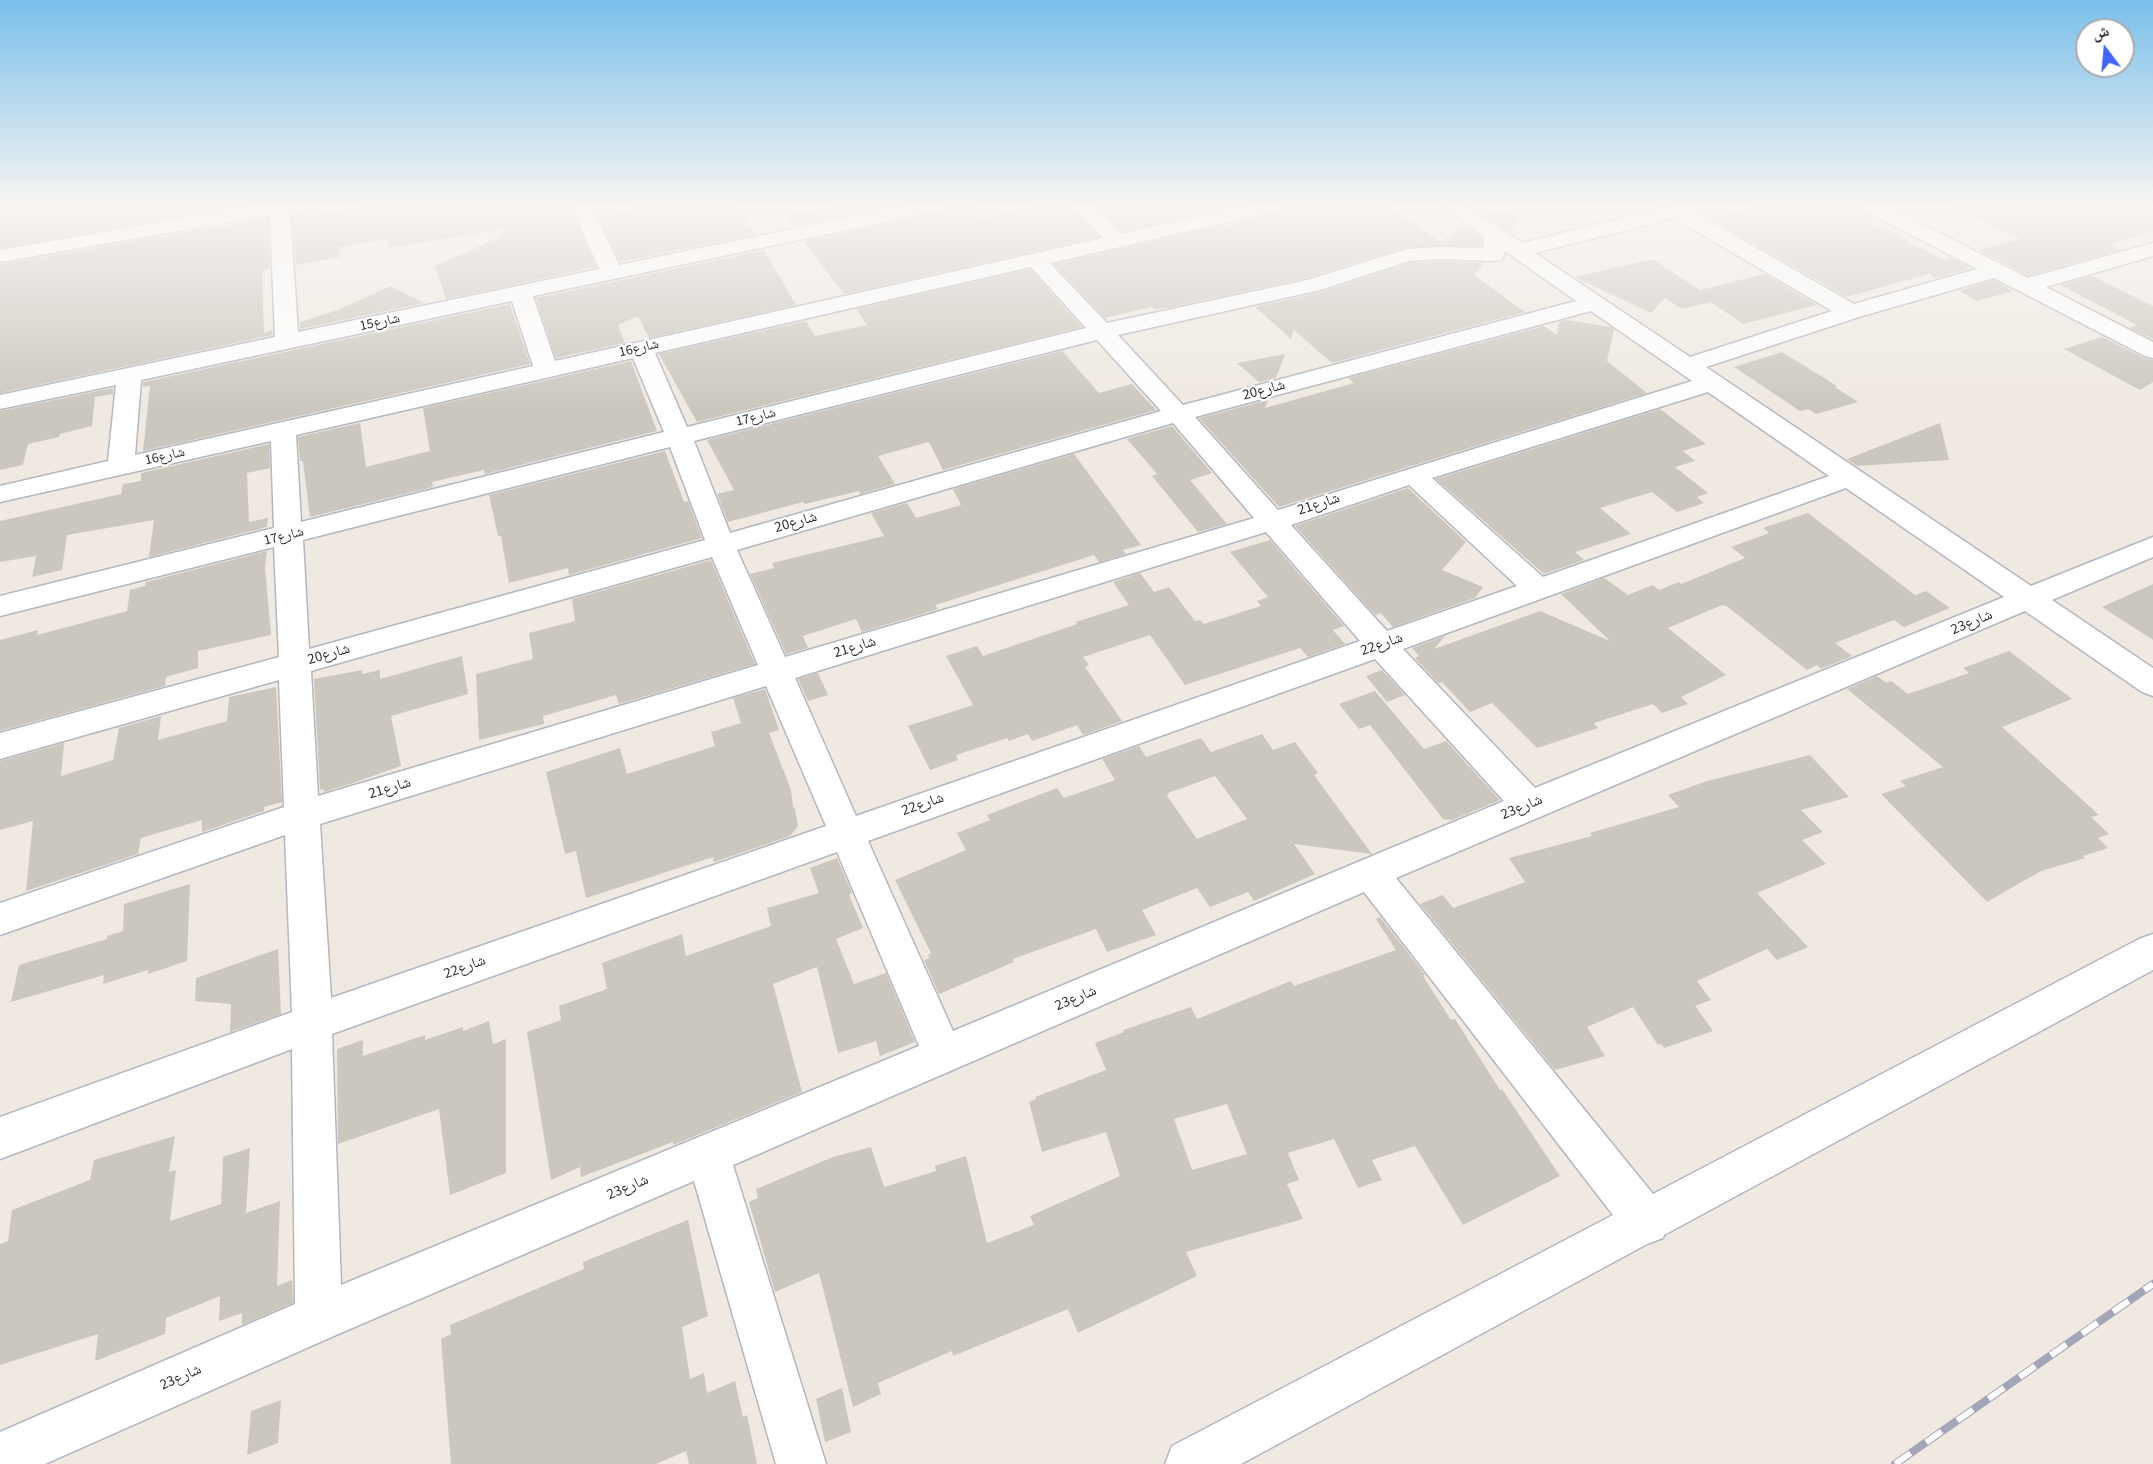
<!DOCTYPE html>
<html>
<head>
<meta charset="utf-8">
<style>
	body { margin:0 }
	#map { position:relative; width:2153px; height:1464px; overflow:hidden; background:#efe9e1; font-family:"Source Sans 3","Noto Naskh Arabic",sans-serif }
	canvas { display:block }
	.north { position:absolute; left:2075px; top:18px; width:60px; height:60px; box-sizing:border-box; background:#fff; border:2px solid #ababab; border-radius:50%; rotate:344deg; font-size:16px; font-weight:700; line-height:24px; text-align:center; color:#2e2e2e }
	.north::after { content:''; display:block; margin:auto; width:21px; height:27px; background:#4264fb; clip-path:polygon(50% 0,100% 100%,50% 72%,0 100%) }
</style>
</head>
<body>
<div id="map">
<canvas width="2153" height="1464"></canvas>
<div class="north">ش</div>
</div>
<script>
const context = document.querySelector('canvas').getContext('2d');
context.lineJoin = 'round';
function paint(path, color) { context.fillStyle = color; context.fill(path, 'evenodd'); }
const poly = rows => new Path2D(rows.map(r => 'M' + r).join(''));
function strokePath(path, color, width, dash) { context.strokeStyle = color; context.lineWidth = width; context.lineCap = dash ? 'butt' : 'round'; context.setLineDash(dash || []); context.stroke(path); }
function write(font, color, halo, rows, align = 'center') {
  context.font = font + ' "Source Sans 3","Noto Naskh Arabic",sans-serif'; context.lineWidth = 4.5; context.setLineDash([]); context.textBaseline = 'middle'; context.strokeStyle = halo; context.fillStyle = color; for (const [text, x, y, turn = 0] of rows) {
    context.save(); context.translate(x, y); context.rotate((+turn || 0) * Math.PI / 180); context.textAlign = isNaN(turn) ? turn : align; if (halo) context.strokeText(text, 0, 0); context.fillText(text, 0, 0); context.restore();
  }
}
paint(poly([
	[0,205,243,205,0,248],
	[373,205,569,205,596,267,446,299,435,266,504,235,503,229,389,248,387,239,339,247,340,257,296,265,292,213,324,206,325,213],
	[634,205,737,205,755,234,620,262,599,217,634,211],
	[844,205,896,205,793,226,785,216],
	[948,205,975,205,976,219,1041,205,1069,205,1099,237,844,294,804,241,937,213,945,210],
	[1096,205,1240,205,1123,232],
	[1289,205,1390,205,1440,242,1467,227,1482,238,1481,246,1407,247,1306,278,1167,308,1154,309,1151,307,1105,318,1054,264,1278,213,1286,210],
	[1761,205,1857,205,1861,211,1876,219,1869,221,1944,260,1951,258,1971,268,1936,278,1929,274,1847,297,1710,219],
	[1949,205,2153,205,2153,231,2109,244,2120,250,2028,276,1978,250,2020,239],
	[1500,210,1521,218,1510,232,1486,217],
	[268,218,270,269,262,271,264,333,272,330,273,335,0,393,0,264],
	[764,250,796,305,649,338,638,316,618,325,625,343,556,358,536,298],
	[1652,259,1700,290,1765,274,1817,305,1743,324,1711,302,1682,309,1665,298,1651,313,1575,277],
	[1440,261,1484,263,1474,275,1525,312,1332,363,1294,330,1291,339,1255,307,1320,292,1409,263],
	[1030,269,1082,327,697,422,659,354,806,321,815,336,867,325,856,309],
	[2092,276,2153,306,2153,339,2130,328,2137,325,2060,285],
	[1994,280,2013,291,1977,301,1959,291],
	[390,286,424,303,300,329,300,322,338,310],
	[510,304,530,364,143,451,150,386,143,387,143,382],
	[1566,320,1610,327,1614,329,1607,361,1647,393,1279,507,1199,418,1268,400,1265,408,1354,383,1348,378,1544,326,1557,335,1559,322],
	[2102,337,2144,358,2153,360,2153,382,2140,390,2064,349],
	[1062,351,1099,393,1132,384,1156,410,943,470,929,442,878,456,895,484,860,494,859,491,805,504,803,502,728,522,717,494,734,490,707,440],
	[1782,352,1837,386,1835,387,1858,402,1816,414,1808,409,1800,411,1734,367],
	[1285,354,1276,378,1259,382,1237,363],
	[631,361,657,431,485,474,484,470,432,482,433,487,310,517,303,461,300,461,298,437,360,423,366,467,430,451,423,408],
	[113,388,113,394,95,397,92,426,60,434,59,437,28,444,23,465,0,470,0,411],
	[1660,409,1706,444,1683,451,1695,461,1675,467,1708,493,1697,497,1704,503,1677,512,1652,492,1600,508,1631,534,1575,552,1584,560,1544,574,1436,479],
	[1940,423,1949,460,1857,466,1847,459],
	[1172,426,1212,473,1190,480,1227,524,1198,532,1152,476,1157,474,1127,439],
	[269,444,270,468,247,473,249,522,268,518,267,527,149,557,154,520,67,535,62,570,32,577,36,556,0,562,0,521,121,494,123,484,141,481,141,473],
	[665,451,684,502,688,501,702,538,569,575,568,568,509,583,501,536,498,536,489,495],
	[1074,454,1141,545,1123,550,1126,554,1099,562,1094,555,1024,577,935,605,938,609,862,632,856,619,803,636,808,648,786,654,750,574,774,568,772,563,884,536,871,513,907,503,916,518,961,505,953,489],
	[1408,488,1466,542,1442,570,1483,587,1475,598,1393,627,1381,613,1375,615,1295,526],
	[1808,513,1915,595,1926,591,1950,608,1904,627,1894,620,1835,643,1852,656,1821,669,1817,665,1807,670,1728,607,1722,605,1668,628,1726,675,1681,697,1688,704,1662,713,1653,704,1594,723,1598,728,1537,748,1492,703,1470,712,1442,682,1438,683,1415,658,1419,656,1412,648,1445,636,1434,649,1540,611,1610,641,1561,594,1604,578,1628,595,1653,585,1659,590,1679,582,1681,584,1745,558,1731,547,1769,533,1763,528],
	[1270,540,1344,626,1333,630,1345,644,1308,657,1300,648,1185,685,1150,635,1083,657,1089,665,1085,667,1122,721,1083,735,1077,725,1032,741,1028,734,1009,741,1007,738,956,755,958,760,930,770,908,726,973,705,946,656,977,646,983,656,1077,624,1076,622,1129,605,1113,582,1140,573,1154,592,1169,587,1195,621,1200,620,1204,624,1261,606,1257,601,1268,597,1230,552],
	[267,551,265,568,271,635,198,651,198,668,166,677,165,686,0,731,0,640,38,630,37,635,127,611,130,590,145,586,146,582],
	[711,560,755,664,619,704,616,695,543,716,544,724,479,740,476,674,533,659,529,633,575,621,572,599],
	[2153,584,2153,640,2102,607],
	[2009,651,2072,699,2002,727,2099,815,2091,817,2109,834,2098,838,2108,848,2083,856,2085,858,2041,871,1987,902,1881,794,1906,786,1900,781,1943,767,1847,689,1877,676,1886,683,1891,681,1908,694,1969,673,1963,668],
	[462,656,468,694,391,716,401,766,350,784,324,792,324,789,320,790,314,679,362,670,362,674,380,670,380,679],
	[1382,670,1405,695,1387,702,1366,676],
	[818,673,828,695,808,701,798,679],
	[276,687,282,802,264,807,264,811,202,832,202,820,141,838,138,854,26,891,33,821,0,830,0,761,64,743,61,776,113,760,119,728,161,716,158,740,227,721,229,697],
	[765,689,779,730,769,733,791,790,793,807,795,809,798,826,790,836,714,862,713,857,586,898,576,851,565,854,546,772,620,748,627,774,715,746,711,732,741,723,733,698],
	[1375,691,1424,749,1446,741,1500,800,1452,820,1443,819,1370,725,1359,729,1339,704],
	[1262,734,1273,750,1295,742,1318,773,1314,775,1372,854,1294,844,1315,874,1254,901,1248,892,1210,907,1197,888,1142,910,1156,935,1107,952,1096,929,1013,959,1014,962,939,994,924,960,930,958,928,955,931,953,895,880,966,850,957,833,990,820,987,815,1057,788,1064,798,1115,780,1102,759,1139,746,1146,757,1201,738,1211,752],
	[1215,776,1247,819,1197,839,1167,796,1168,793],
	[1810,755,1849,797,1801,810,1823,832,1802,840,1826,864,1757,893,1808,947,1777,960,1767,949,1697,981,1711,1000,1695,1006,1713,1031,1664,1048,1661,1044,1658,1045,1633,1007,1587,1027,1605,1056,1555,1070,1420,904,1443,895,1453,908,1525,882,1509,858,1592,836,1590,833,1679,807,1668,795,1707,781],
	[837,858,852,893,849,895,863,928,836,939,854,984,886,973,915,1042,880,1056,876,1041,838,1053,817,967,773,984,802,1092,673,1145,673,1142,581,1177,580,1167,551,1180,527,1032,561,1020,559,1006,607,989,602,963,682,934,686,956,771,926,767,908,819,893,810,868],
	[190,884,187,961,148,974,148,970,103,984,104,975,11,1002,19,965,107,939,107,936,123,931,124,904],
	[1380,917,1425,975,1423,976,1451,1020,1455,1019,1500,1090,1502,1089,1560,1176,1463,1225,1415,1146,1372,1160,1382,1180,1358,1188,1334,1139,1288,1153,1299,1180,1287,1184,1303,1219,1186,1252,1197,1276,1078,1333,1068,1309,953,1356,952,1351,878,1383,881,1394,853,1407,819,1273,775,1292,749,1202,758,1198,756,1189,833,1157,871,1147,884,1187,936,1171,935,1166,966,1156,987,1243,1034,1225,1030,1216,1120,1176,1106,1132,1042,1152,1029,1102,1036,1099,1035,1097,1106,1070,1095,1043,1124,1032,1123,1030,1191,1007,1197,1019,1291,981,1294,986,1396,950,1376,919],
	[1227,1104,1247,1154,1192,1170,1174,1119],
	[278,949,281,1014,230,1032,231,1004,195,1001,196,978],
	[489,1021,493,1044,506,1039,506,1173,450,1195,439,1109,338,1144,337,1049,363,1040,363,1056,425,1035,425,1040,463,1027,463,1031],
	[175,1136,169,1172,176,1170,170,1221,221,1204,223,1157,250,1148,246,1213,280,1201,277,1286,292,1280,293,1303,242,1325,242,1313,219,1321,220,1296,166,1318,165,1334,95,1361,98,1334,0,1365,0,1244,8,1241,12,1210,90,1180,94,1160],
	[688,1220,708,1316,682,1327,690,1379,704,1373,707,1393,735,1381,743,1417,747,1415,757,1464,689,1464,686,1451,656,1464,451,1464,441,1339,451,1334,450,1325,584,1269,583,1262],
	[842,1388,851,1432,825,1442,816,1399],
	[281,1400,278,1443,247,1455,251,1411]
]), '#cbc7bf');
const minor = poly([
	[256,205,300,205,297,209,290,211,298,332,599,269,571,205,591,205,619,265,907,205,946,205,943,209,936,211,533,296,555,361,1103,238,1071,205,1093,205,1122,234,1250,205,1287,205,1284,209,1277,211,1050,263,1107,323,1307,280,1407,249,1440,247,1483,248,1484,237,1441,205,1464,205,1522,243,1675,205,1709,205,1706,209,1694,212,1854,304,1977,269,1862,209,1859,205,1884,205,2028,278,2153,243,2153,256,2046,287,2153,342,2153,358,2145,356,1994,278,1859,317,1706,367,2031,586,2153,537,2153,557,2052,600,2153,668,2153,696,2142,692,2025,611,1396,878,1653,1194,2139,939,2153,934,2153,970,1664,1235,1663,1238,1647,1244,1241,1464,1165,1464,1172,1446,1613,1215,1364,892,733,1165,826,1464,776,1464,694,1181,336,1335,45,1464,0,1464,0,1432,295,1304,292,1049,0,1159,0,1117,292,1012,285,835,0,935,0,903,284,807,279,680,0,759,0,733,279,657,274,547,0,616,0,596,274,528,271,441,0,502,0,486,108,461,116,385,0,409,0,395,275,337,270,215,0,262,0,250,256,205],
	[1674,218,1832,311,1690,357,1535,253,1674,218],
	[1505,251,1576,301,1183,405,1118,335,1320,290,1409,261,1440,259,1494,261,1502,260,1505,251],
	[1031,267,1086,328,687,427,655,353,1031,267],
	[512,301,533,366,135,455,141,380,512,301],
	[1591,311,1692,381,1278,510,1195,417,1591,311],
	[1097,340,1161,411,730,533,694,441,1097,340],
	[633,358,664,432,301,522,296,435,633,358],
	[1708,392,1829,476,1543,577,1432,478,1708,392],
	[1173,423,1254,518,785,657,737,550,1173,423],
	[670,447,705,540,309,649,303,540,670,447],
	[1409,485,1517,586,1387,631,1291,525,1409,485],
	[1846,488,2004,597,1535,788,1403,649,1846,488],
	[1266,532,1360,641,856,816,795,678,1266,532],
	[712,557,758,665,318,796,311,671,712,557],
	[1375,659,1504,801,953,1031,868,841,1375,659],
	[766,686,826,826,331,998,320,824,766,686],
	[837,852,919,1046,341,1285,332,1034,837,852]
]);
strokePath(minor, '#b4b7c1', 3);
paint(minor, '#fff');
const rail = poly([
	[1895,1464,2153,1284]
]);
strokePath(rail, '#a3a6b8', 8);
strokePath(rail, '#fff', 6, [19]);
const sky = context.createLinearGradient(0, 0, 0, 410);
sky.addColorStop(0, '#7abfeb');
sky.addColorStop(0.5, '#f8f5f2');
sky.addColorStop(1, '#f8f5f200');
context.fillStyle = sky;
context.fillRect(0, 0, 2153, 410);
write('14px', '#2e2e2e', '#fff', [
	["شارع15",380,323,-12],
	["شارع16",639,349,-13],
	["شارع17",756,418,-14],
	["شارع16",165,457,-13],
	["شارع17",284,537,-14]
]);
write('15px', '#2e2e2e', '#fff', [
	["شارع20",1264,391,-15],
	["شارع21",1319,505,-18],
	["شارع20",796,523,-16],
	["شارع23",1972,623,-23],
	["شارع22",1382,645,-19],
	["شارع21",855,648,-17],
	["شارع20",329,655,-16],
	["شارع21",390,789,-17],
	["شارع22",923,805,-19],
	["شارع23",1522,808,-23],
	["شارع22",465,968,-20],
	["شارع23",1076,999,-23],
	["شارع23",628,1188,-23],
	["شارع23",181,1378,-24]
]);
</script>
</body>
</html>
